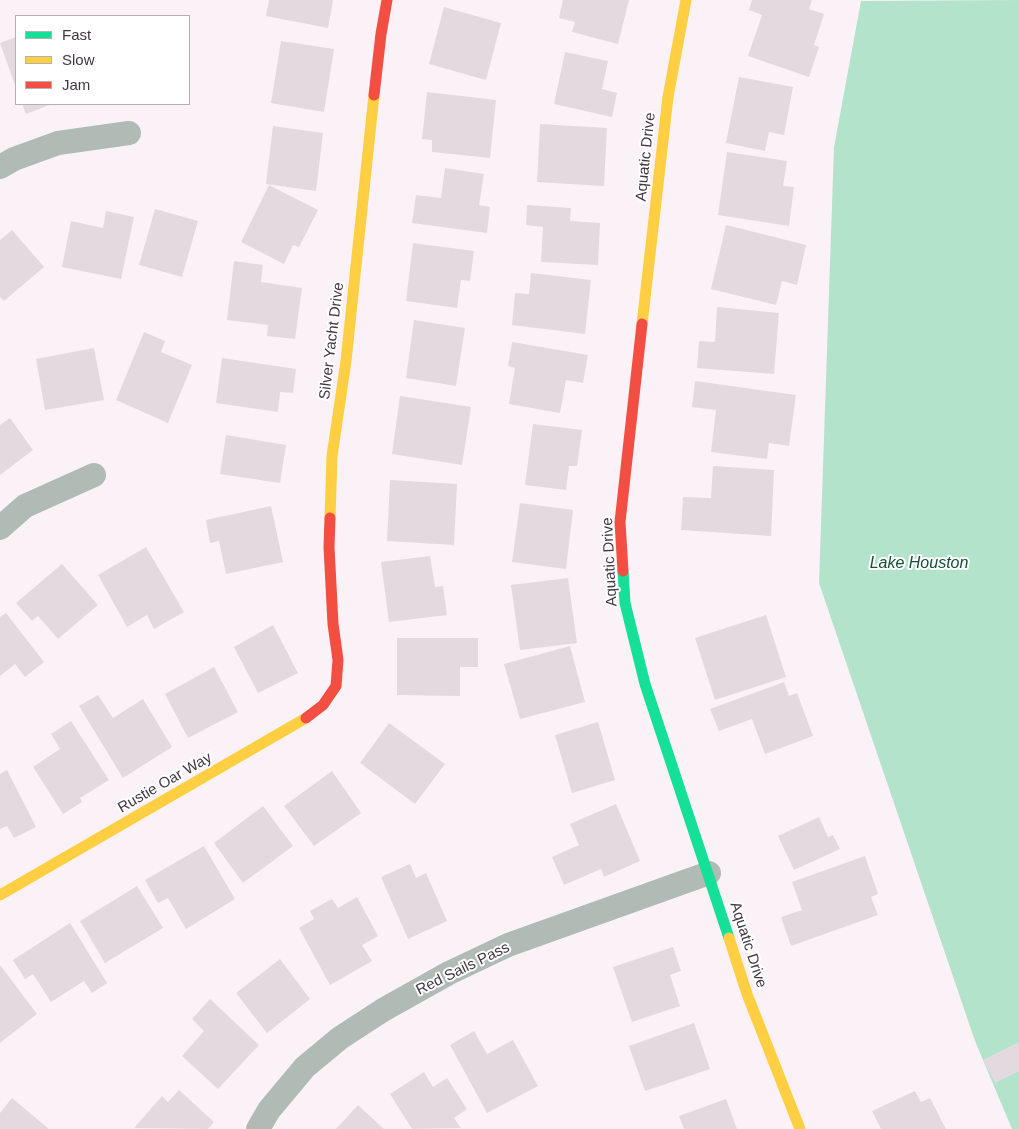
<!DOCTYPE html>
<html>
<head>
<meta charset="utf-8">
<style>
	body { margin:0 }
	#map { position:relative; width:1019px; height:1129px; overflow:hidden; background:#fbf2f7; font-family:Helvetica,sans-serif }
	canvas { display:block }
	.legend { position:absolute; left:15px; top:15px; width:175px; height:90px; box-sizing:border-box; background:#fff; border:1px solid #b3afb2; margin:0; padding:6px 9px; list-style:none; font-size:15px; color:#42373e }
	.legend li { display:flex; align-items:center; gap:10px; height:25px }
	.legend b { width:25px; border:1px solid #b3afb2 }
</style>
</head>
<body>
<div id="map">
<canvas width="1019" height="1129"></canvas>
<ul class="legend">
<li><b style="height:6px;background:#16e098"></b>Fast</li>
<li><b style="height:6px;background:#ffcf43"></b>Slow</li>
<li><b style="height:6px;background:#f24e42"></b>Jam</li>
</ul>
</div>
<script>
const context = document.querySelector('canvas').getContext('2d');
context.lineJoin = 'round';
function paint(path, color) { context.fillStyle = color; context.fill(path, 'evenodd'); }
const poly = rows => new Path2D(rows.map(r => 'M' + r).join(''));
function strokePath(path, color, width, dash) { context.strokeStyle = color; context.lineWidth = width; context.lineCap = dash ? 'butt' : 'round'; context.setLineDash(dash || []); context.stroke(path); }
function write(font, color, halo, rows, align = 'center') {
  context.font = font + ' Helvetica,sans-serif'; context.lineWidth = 4; context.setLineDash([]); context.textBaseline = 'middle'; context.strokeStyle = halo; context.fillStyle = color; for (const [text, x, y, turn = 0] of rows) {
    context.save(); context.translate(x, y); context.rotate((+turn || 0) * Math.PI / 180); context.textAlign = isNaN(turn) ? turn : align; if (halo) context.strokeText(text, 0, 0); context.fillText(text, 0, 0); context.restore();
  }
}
paint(poly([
	[1019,0,1019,1129,1012,1129,975,1041,819,583,834,147,861,1]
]), '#b3e3cb');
paint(poly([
	[269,0,333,0,328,28,266,16],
	[563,0,629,0,618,44,572,32,575,22,559,18],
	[752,0,812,0,809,9,824,14,814,45,819,47,809,77,748,56,762,15,749,10],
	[444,7,501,23,486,80,429,64],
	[16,37,16,88,0,43],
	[281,41,334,49,324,112,271,103],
	[565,52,608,61,602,89,617,93,612,117,554,104],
	[739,77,793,87,784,135,769,132,765,151,726,143],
	[427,92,496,100,490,158,432,152,432,140,422,139],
	[22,104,52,104,26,114],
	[540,124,607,128,604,186,537,182],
	[273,126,323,133,316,191,266,184],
	[727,152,787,161,783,186,794,187,789,226,718,215],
	[445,168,484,174,479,205,490,207,487,233,412,223,416,195,441,198],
	[269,185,318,210,299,247,293,245,284,264,241,242],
	[527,205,571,208,570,221,600,223,598,265,541,262,543,227,526,225],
	[155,209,198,221,182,277,139,265],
	[106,211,134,217,121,279,62,267,71,221,103,228],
	[726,225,806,245,797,285,782,281,776,305,711,289],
	[12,230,44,267,4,301,0,297,0,240],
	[413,243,474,251,470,281,461,280,457,308,406,301],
	[234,261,263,265,261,282,302,288,295,339,267,336,268,325,227,320],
	[531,273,591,280,585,334,512,325,515,293,529,294],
	[717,307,779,313,774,374,697,368,699,341,715,342],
	[414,320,465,328,456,386,406,378],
	[144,332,165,341,161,352,192,365,168,423,116,400],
	[512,342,588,355,583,383,566,380,560,413,509,404,515,368,508,366],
	[94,348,104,400,45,410,36,359],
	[222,358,296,369,293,393,280,392,278,412,216,403],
	[695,381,796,395,789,446,769,443,767,459,711,452,716,410,692,407],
	[400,396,471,407,462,465,392,454],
	[10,418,33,450,0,475,0,425],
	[533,424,582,430,577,466,569,466,566,490,525,485],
	[226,435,286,445,280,483,220,474],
	[713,466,774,470,771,536,681,530,683,497,711,498],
	[390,480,457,484,454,545,387,541],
	[520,503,573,510,566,569,512,562],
	[271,506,283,562,226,574,219,541,210,543,206,520],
	[146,547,184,612,154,629,147,615,127,627,98,575],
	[430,556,435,587,443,586,447,615,389,622,381,562],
	[62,564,98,605,58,639,38,616,32,621,16,603],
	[568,578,577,643,520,650,511,585],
	[6,613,44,662,25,677,15,664,0,676,0,617],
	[766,615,786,677,715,700,695,638],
	[273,625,298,673,258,693,234,647],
	[397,638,478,638,478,667,460,667,460,696,397,695],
	[570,646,585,702,520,719,504,664],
	[214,667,238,712,188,738,165,694],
	[784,682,789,696,797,693,813,736,765,754,752,719,719,731,710,709],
	[98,695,113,718,143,699,172,747,123,778,79,706],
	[71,721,109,780,80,798,82,802,63,814,33,767,60,749,51,734],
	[598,722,615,780,572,793,555,735],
	[389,723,445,764,415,804,360,763],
	[7,770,36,827,14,838,7,826,0,829,0,774],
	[332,771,361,813,314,846,284,806],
	[616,804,640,861,604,877,601,869,564,885,552,857,579,845,570,824],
	[263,806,293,846,243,883,214,843],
	[819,817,828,837,833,835,840,849,794,870,778,836],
	[204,846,235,899,186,929,168,898,158,903,145,880],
	[865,856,878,894,871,897,878,915,791,946,781,917,802,910,792,882],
	[410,864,416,878,426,873,447,921,408,939,381,877],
	[137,886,163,928,105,963,80,921],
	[357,897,378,936,362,945,372,961,330,985,299,928,314,919,310,911,332,899,338,908],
	[70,923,107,983,92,993,84,981,51,1002,33,974,25,979,13,960],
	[673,947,681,971,670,975,680,1006,632,1022,613,967],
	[280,959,310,999,267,1033,236,993],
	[0,965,37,1014,0,1043],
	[210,999,259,1045,218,1089,182,1056,204,1031,192,1019],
	[694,1023,710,1069,645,1091,629,1046],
	[474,1031,487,1054,513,1040,538,1086,487,1113,450,1045],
	[1019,1042,1019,1071,995,1083,983,1060],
	[424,1072,433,1087,447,1078,467,1109,454,1118,461,1128,412,1129,390,1094],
	[179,1090,214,1122,208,1129,134,1128,162,1096,168,1102],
	[915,1091,921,1102,930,1098,946,1129,881,1129,872,1111],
	[12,1098,49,1129,0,1129,0,1113],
	[726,1099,737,1129,684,1129,679,1116],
	[358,1105,384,1129,336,1129]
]), '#e3dadf');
strokePath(poly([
	[0,167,14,159,58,143,129,133],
	[0,528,25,506,94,475],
	[258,1129,269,1110,305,1067,340,1038,383,1010,449,973,508,945,709,873]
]), '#b0bbb6', 24);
strokePath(poly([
	[623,571,625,603,645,684,729,938]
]), '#16e098', 11);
strokePath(poly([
	[642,324,668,97,686,0],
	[330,518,332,456,346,361,374,95],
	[0,895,306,718],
	[729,938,747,994,800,1129]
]), '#ffcf43', 11);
strokePath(poly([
	[374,95,381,34,387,0],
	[623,571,620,522,642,324],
	[306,718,323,705,336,686,338,660,333,624,329,547,330,518]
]), '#f24e42', 11);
write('15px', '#42373e', '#fff', [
	["Aquatic Drive",646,157,-84],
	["Silver Yacht Drive",332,341,-83],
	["Aquatic Drive",610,562,-93],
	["Rustie Oar Way",165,783,-30],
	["Aquatic Drive",748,945,72],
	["Red Sails Pass",463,969,-26]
]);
write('italic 16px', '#144d35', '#fff', [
	["Lake Houston",919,564]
]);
</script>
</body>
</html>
